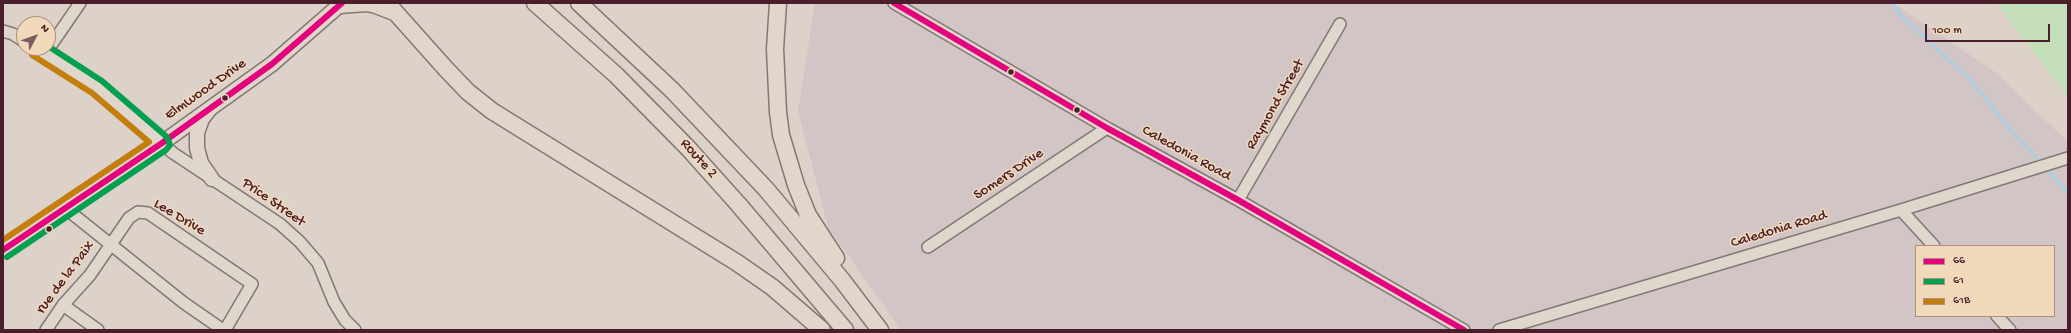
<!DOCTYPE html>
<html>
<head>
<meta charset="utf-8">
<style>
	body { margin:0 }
	#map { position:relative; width:2071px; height:333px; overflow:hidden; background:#dcd2ca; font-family:"Gochi Hand",sans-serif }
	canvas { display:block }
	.frame { position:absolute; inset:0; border:4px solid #4a1f2b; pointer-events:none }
	.legend { position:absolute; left:1915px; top:245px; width:140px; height:72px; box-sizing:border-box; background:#f2d9ba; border:1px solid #af8f81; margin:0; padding:5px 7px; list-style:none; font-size:12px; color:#4a1f2b }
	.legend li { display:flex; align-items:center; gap:8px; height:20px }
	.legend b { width:20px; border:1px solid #af8f81 }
	.north { position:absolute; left:16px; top:16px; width:40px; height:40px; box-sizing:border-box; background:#f2d9ba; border:1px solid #af8f81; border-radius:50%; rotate:49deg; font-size:11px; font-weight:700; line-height:16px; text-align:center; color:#4a1f2b }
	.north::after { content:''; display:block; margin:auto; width:14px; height:18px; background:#7d5e63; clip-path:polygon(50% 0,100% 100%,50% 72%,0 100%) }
	.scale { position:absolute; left:1925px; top:24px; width:125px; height:18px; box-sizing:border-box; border:2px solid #4a1f2b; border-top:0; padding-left:5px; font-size:12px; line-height:14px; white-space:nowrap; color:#4a1f2b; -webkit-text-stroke:3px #f2d9ba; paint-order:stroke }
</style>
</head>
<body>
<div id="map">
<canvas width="2071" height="333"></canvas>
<div class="frame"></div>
<ul class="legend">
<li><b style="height:5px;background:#e5007d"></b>66</li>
<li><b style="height:5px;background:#049f4f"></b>61</li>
<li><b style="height:5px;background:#c37e0d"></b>61B</li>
</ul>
<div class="north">N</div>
<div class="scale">100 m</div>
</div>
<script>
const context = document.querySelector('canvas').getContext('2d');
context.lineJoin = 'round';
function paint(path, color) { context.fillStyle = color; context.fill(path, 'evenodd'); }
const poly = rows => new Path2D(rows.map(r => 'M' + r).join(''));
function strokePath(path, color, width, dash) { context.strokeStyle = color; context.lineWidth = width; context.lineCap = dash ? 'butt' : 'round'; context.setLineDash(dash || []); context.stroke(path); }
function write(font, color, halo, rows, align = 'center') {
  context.font = font + ' "Gochi Hand",sans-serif'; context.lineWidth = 3; context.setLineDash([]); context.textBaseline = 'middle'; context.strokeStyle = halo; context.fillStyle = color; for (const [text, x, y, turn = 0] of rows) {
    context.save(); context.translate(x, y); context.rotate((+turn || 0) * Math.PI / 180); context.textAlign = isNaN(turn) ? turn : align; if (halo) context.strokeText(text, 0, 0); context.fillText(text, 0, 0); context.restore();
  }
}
paint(poly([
	[815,3,1893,3,1995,72,2068,142,2068,330,901,330,828,227,798,111],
	[1916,246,2054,246,2054,316,1916,316]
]), '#d1c5c5');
paint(poly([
	[1996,3,2068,3,2068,97]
]), '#c4dfba');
strokePath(poly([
	[1893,3,1900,15,1970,79,2004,122,2041,163],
	[2046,168,2068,193]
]), '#a5d1e4', 2.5);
const minor = poly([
	[894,3,1107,128,1238,200,1464,330],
	[3,31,13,34,24,41],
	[36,48,97,87,173,153,280,224,300,242,318,263,334,302,345,320,355,330],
	[45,54,80,3],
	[1238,200,1340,24],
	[65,208,184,303,223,330],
	[1901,210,1934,246],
	[928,247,1107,128],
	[63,305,98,330],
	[1997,316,2010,330],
	[46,330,63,305,90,275,129,218,138,212,148,213,252,284,225,330],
	[1499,330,1901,210,2068,158]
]);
const major = poly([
	[209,110,202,119,197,133,197,148,201,163,212,179],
	[3,250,162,143,272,64,342,3]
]);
const highway = poly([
	[340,3,339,5,367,3,376,5,394,12],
	[387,3,446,69,468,92,492,111,736,262,772,287,822,330],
	[535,3,616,75,688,148,739,205,845,330],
	[579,3,672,90,766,189,842,280,880,330],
	[778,3,775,49,778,112,781,135,796,185,808,215,836,258]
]);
strokePath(minor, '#847776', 14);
strokePath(major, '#847776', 17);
strokePath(highway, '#847776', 19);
strokePath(minor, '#dfd6cc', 11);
strokePath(major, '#e0d6c9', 14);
strokePath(highway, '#e0d6c9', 16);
strokePath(poly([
	[894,3,1107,128,1238,200,1464,330],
	[3,250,162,143,272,64,342,3]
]), '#e5007d', 6);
strokePath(poly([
	[7,257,166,150,170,145,167,137,102,81,48,46]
]), '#049f4f', 6);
strokePath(poly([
	[3,240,149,142,92,93,32,55]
]), '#c37e0d', 6);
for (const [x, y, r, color] of [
	[1011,72,3.5,"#4a1f2b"],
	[225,98,3.5,"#4a1f2b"],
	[1077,110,3.5,"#4a1f2b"],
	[49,229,3.5,"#4a1f2b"]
]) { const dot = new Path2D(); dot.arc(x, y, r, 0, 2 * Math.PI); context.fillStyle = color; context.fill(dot); strokePath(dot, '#f2d9ba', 1.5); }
write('15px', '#4a1f2b', '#f2d9ba', [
	["Elmwood Drive",206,90,-35],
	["Raymond Street",1276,105,-60],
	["Caledonia Road",1186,154,29],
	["Route 2",698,159,48],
	["Somers Drive",1009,175,-34],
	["Price Street",273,203,35],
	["Lee Drive",179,218,31],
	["Caledonia Road",1779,230,-17],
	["rue de la Paix",66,278,-53]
]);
</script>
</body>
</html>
